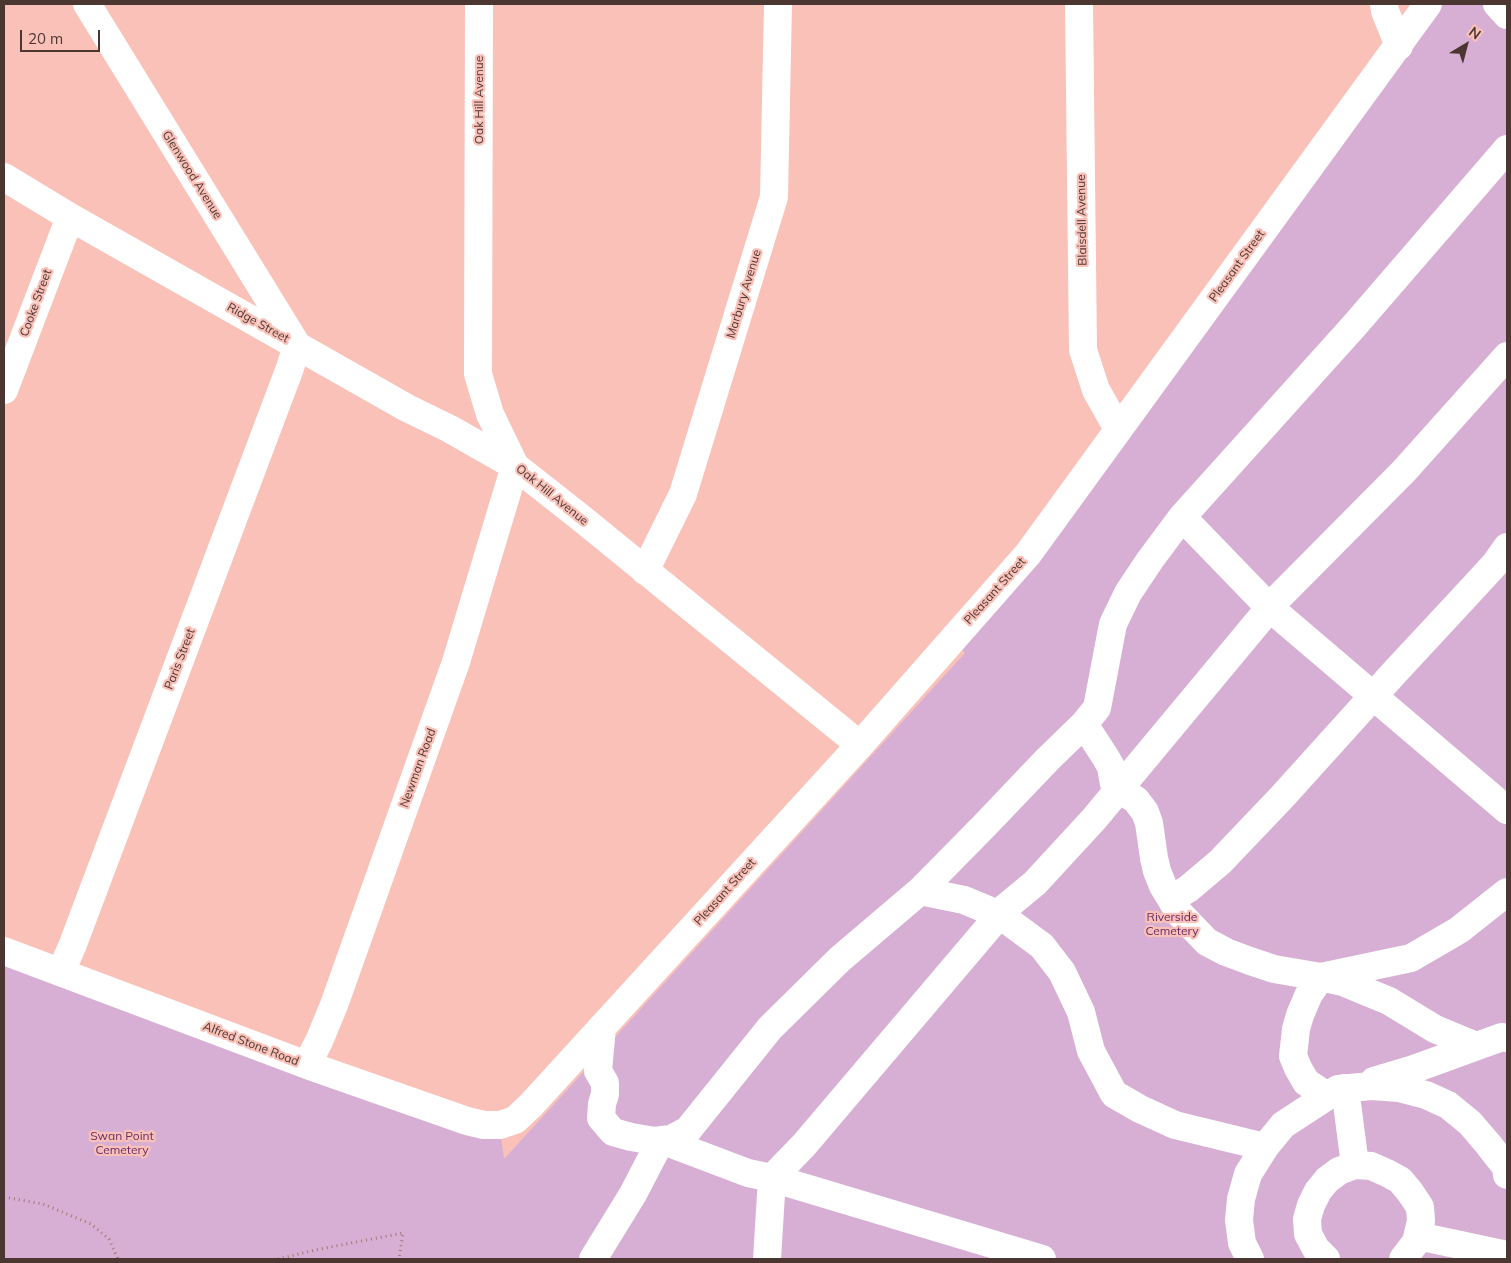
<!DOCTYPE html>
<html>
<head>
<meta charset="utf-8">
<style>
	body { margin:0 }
	#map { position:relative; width:1511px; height:1263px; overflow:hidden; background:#f9c1b8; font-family:Mulish,sans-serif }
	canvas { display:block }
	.frame { position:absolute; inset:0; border:5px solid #4c3632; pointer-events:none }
	.north { position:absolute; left:1441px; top:20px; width:50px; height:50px; -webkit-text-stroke:4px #f9c1b8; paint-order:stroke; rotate:37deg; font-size:14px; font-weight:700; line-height:20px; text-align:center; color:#4c3632 }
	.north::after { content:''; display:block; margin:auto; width:18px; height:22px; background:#4c3632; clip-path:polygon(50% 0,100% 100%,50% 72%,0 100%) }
	.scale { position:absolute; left:20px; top:30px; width:80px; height:22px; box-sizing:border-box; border:2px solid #4c3632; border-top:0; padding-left:6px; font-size:15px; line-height:18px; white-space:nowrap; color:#4c3632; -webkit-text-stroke:4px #f9c1b8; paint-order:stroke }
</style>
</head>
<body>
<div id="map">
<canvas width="1511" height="1263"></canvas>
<div class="frame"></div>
<div class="north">N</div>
<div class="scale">20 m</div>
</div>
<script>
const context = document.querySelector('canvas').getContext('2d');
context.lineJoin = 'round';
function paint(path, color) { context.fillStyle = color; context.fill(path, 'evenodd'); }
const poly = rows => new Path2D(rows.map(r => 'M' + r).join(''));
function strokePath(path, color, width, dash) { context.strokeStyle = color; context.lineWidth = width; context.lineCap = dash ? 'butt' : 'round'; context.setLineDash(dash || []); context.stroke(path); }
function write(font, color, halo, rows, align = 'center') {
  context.font = font + ' Mulish,sans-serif'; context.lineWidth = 4.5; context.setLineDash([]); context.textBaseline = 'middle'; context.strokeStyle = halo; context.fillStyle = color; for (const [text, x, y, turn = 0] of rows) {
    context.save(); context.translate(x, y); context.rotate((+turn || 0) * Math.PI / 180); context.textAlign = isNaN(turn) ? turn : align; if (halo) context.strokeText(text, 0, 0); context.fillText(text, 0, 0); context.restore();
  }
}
paint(poly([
	[1422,4,1507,4,1507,1259,4,1259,4,953,501,1138,504,1158,505,1158,965,653,959,646]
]), '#d8afd4');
strokePath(poly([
	[4,1197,43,1204,91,1224,109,1239,118,1259],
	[278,1259,315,1250,403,1233,399,1259]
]), '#9f7973', 3, [1, 4]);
strokePath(poly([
	[479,4,478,374,490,414,515,466,581,518,860,745],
	[1079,4,1083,350,1096,390,1118,429],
	[1384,4,1385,11,1399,46],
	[1497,4,1507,15],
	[4,177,70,217,407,408,450,429,515,466],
	[4,390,70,217],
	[1182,517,1270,608,1507,810],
	[645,571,683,494,774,197,778,4],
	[1084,724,1106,758,1111,767,1114,784,1119,789,1136,800,1145,812,1149,823,1154,858,1157,871,1163,886,1171,899,1188,889,1220,862,1282,797,1394,673,1473,588,1495,564,1507,547],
	[920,891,964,900,1000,915,1042,946,1062,972,1081,1012,1091,1051,1114,1094,1140,1109,1175,1125,1265,1147],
	[1171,899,1179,913,1207,942,1226,952,1250,961,1274,969,1321,977,1309,994,1300,1015,1296,1029,1293,1056,1298,1068,1306,1082,1327,1096],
	[4,951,307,1065,467,1121,484,1125,500,1125,515,1120,531,1105,860,745,1028,554,1428,4],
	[61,972,73,944,290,368,297,345,87,4],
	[1321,977,1411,958,1459,930,1507,892],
	[1325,978,1343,982,1389,1001,1435,1029,1476,1046],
	[602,1027,598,1071,605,1083,605,1094,602,1104,601,1118,613,1132,631,1137,655,1141,671,1139,688,1130,770,1028,840,959,920,891,985,825,1047,760,1084,724,1097,708,1113,624,1128,593,1150,560,1182,517,1354,326,1507,149],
	[307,1065,320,1039,334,1005,456,662,515,466],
	[1374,1081,1414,1069,1502,1037,1507,1038],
	[1345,1088,1355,1165],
	[1418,1236,1507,1255],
	[593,1259,633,1194,661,1140,748,1173,772,1178,804,1145,1006,907,1035,883,1094,819,1277,599,1404,471,1507,356],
	[767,1259,772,1178,1042,1259],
	[1250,1259,1242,1243,1239,1220,1241,1199,1248,1174,1265,1147,1283,1125,1338,1089,1372,1086,1399,1088,1426,1095,1448,1105,1470,1123,1488,1144,1506,1167,1507,1175],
	[1326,1259,1316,1249,1308,1234,1307,1219,1311,1205,1318,1191,1327,1180,1339,1171,1355,1165,1371,1166,1387,1173,1400,1180,1410,1192,1420,1207,1421,1221,1416,1242,1403,1259]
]), '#fff', 28);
write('12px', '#4c3632', '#f9c1b8', [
	["Oak Hill Avenue",479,100,-90],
	["Glenwood Avenue",192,175,58],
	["Blaisdell Avenue",1082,220,-91],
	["Pleasant Street",1237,266,-54],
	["Marbury Avenue",744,294,-73],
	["Cooke Street",36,303,-70],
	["Ridge Street",258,323,29],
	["Oak Hill Avenue",552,495,39],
	["Pleasant Street",995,591,-48],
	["Paris Street",180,659,-69],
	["Newman Road",418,768,-70],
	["Pleasant Street",725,892,-48],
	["Alfred Stone Road",251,1044,21]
]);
write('12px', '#682b65', '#f9c1b8', [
	["Riverside",1172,917],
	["Cemetery",1172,931],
	["Swan Point",122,1136],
	["Cemetery",122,1150]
]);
</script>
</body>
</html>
